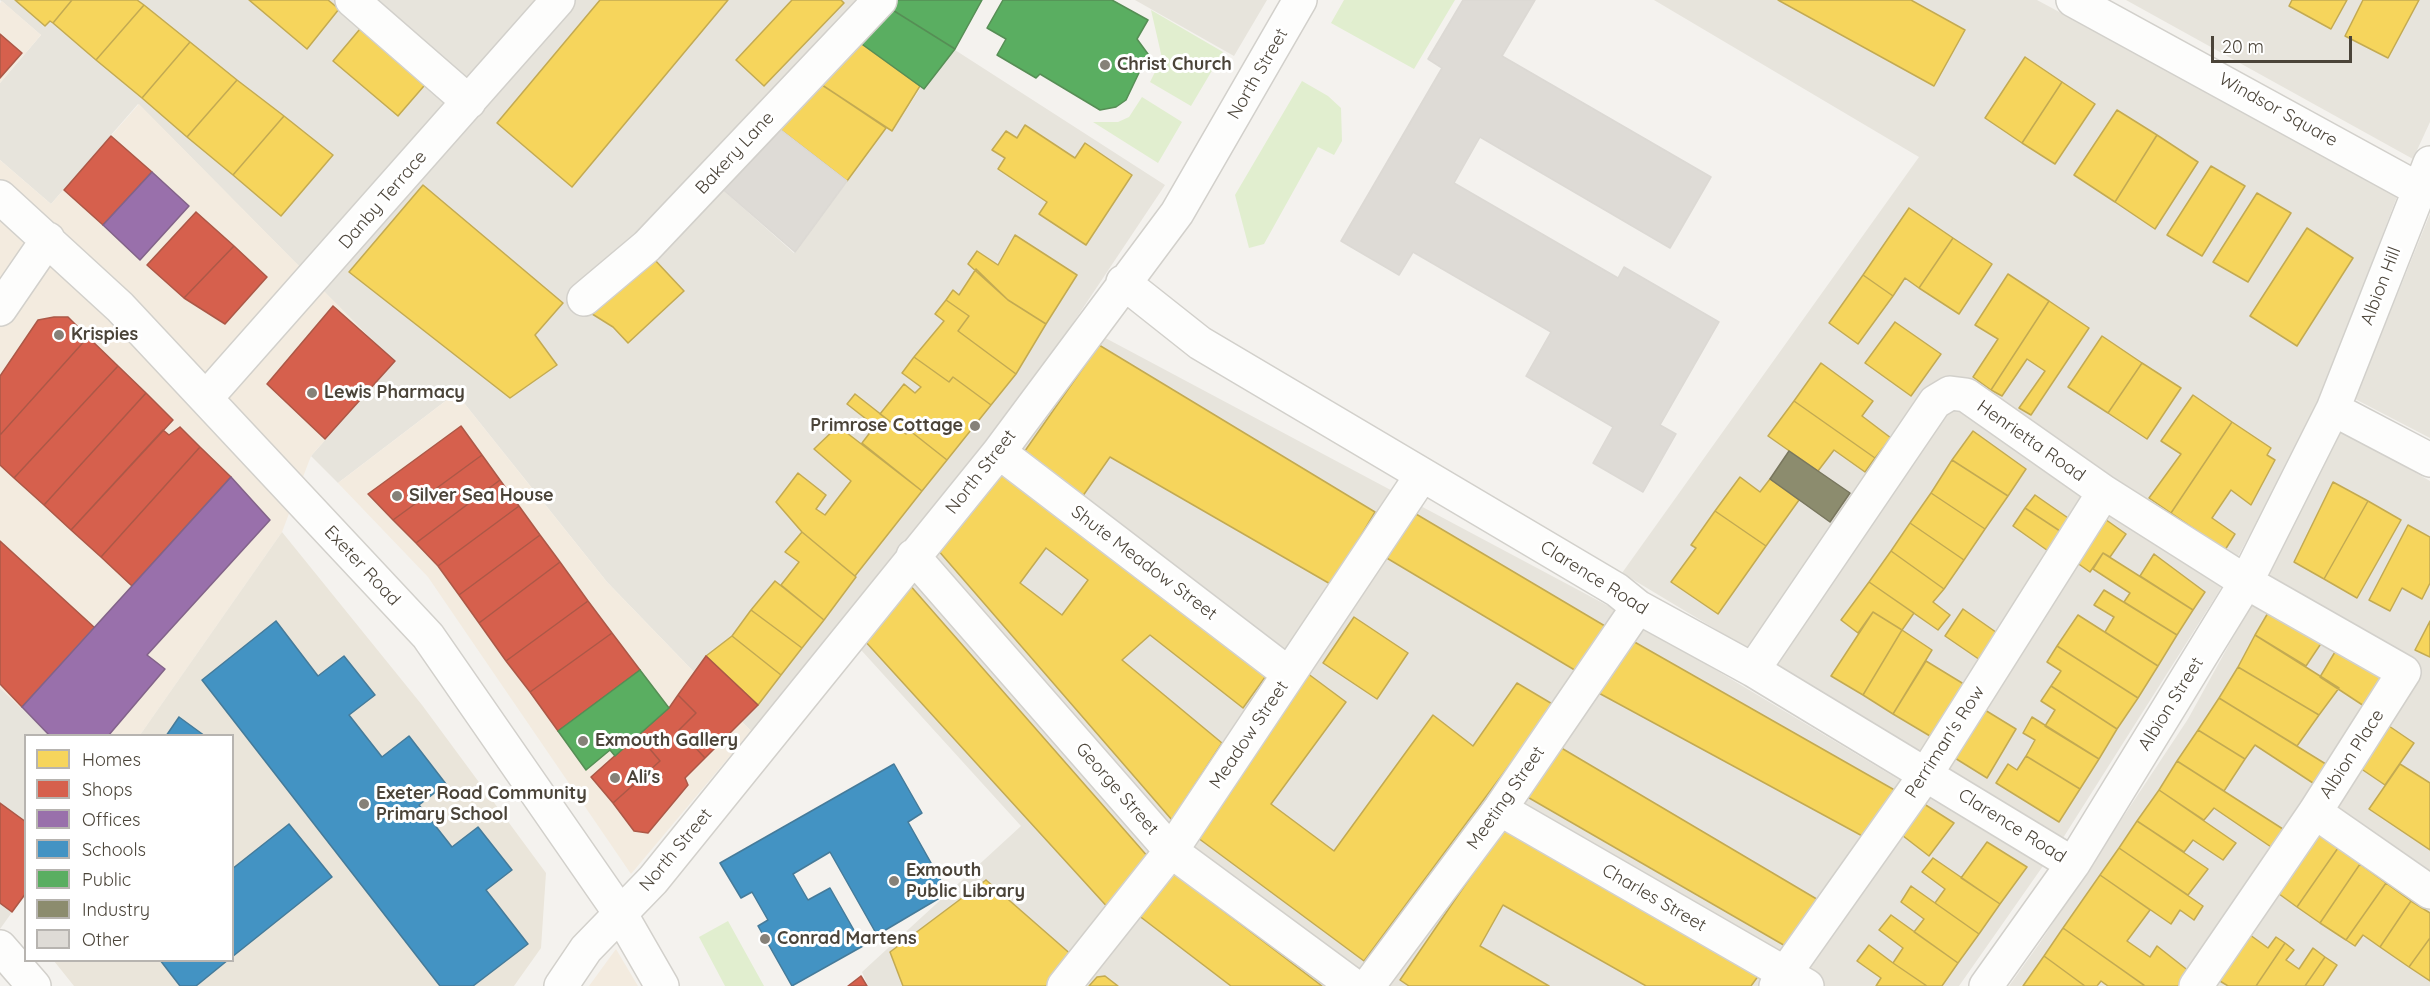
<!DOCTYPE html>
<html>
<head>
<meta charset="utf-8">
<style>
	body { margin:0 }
	#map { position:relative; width:2430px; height:986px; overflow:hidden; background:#f4f2ee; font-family:Quicksand,sans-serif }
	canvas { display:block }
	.legend { position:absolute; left:24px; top:734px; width:210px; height:228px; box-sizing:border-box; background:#fff; border:2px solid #b7b4b0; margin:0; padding:8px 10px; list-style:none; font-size:18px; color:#4b4439 }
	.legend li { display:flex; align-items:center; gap:12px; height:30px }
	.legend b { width:30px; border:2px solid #b7b4b0 }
	.scale { position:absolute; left:2211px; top:36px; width:141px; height:27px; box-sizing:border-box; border:3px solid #4b4439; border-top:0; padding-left:8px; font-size:18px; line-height:21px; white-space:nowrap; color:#4b4439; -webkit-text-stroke:4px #fff; paint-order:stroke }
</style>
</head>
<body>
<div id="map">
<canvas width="2430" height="986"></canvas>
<ul class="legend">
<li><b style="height:16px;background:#f6d55c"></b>Homes</li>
<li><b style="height:16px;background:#d6604d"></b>Shops</li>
<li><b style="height:16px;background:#9970ab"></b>Offices</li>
<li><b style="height:16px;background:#4393c3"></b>Schools</li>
<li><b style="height:16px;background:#5aae61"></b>Public</li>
<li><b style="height:16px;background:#8c8c6e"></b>Industry</li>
<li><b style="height:16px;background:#dedbd6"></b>Other</li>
</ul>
<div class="scale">20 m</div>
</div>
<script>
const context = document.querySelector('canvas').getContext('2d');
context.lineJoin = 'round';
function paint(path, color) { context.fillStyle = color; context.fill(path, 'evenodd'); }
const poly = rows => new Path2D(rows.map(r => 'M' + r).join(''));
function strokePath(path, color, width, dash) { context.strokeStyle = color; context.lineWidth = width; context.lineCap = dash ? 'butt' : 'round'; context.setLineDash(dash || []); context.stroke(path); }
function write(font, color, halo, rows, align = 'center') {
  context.font = font + ' Quicksand,sans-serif'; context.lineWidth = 6; context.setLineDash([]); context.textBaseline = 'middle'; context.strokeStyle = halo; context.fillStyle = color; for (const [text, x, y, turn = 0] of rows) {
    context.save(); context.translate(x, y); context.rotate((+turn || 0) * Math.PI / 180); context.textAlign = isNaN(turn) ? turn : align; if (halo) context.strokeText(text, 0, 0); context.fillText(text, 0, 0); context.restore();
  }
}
paint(poly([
	[0,0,893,0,714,182,794,253,886,128,892,132,921,87,925,89,955,50,1165,185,1009,419,751,731,607,582,456,393,338,483,311,456,394,362,138,104,51,204,0,160,0,83,41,35],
	[1135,0,1267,0,1234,56],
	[1654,0,2037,0,2398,194,2324,389,2288,465,2218,593,2063,838,1622,573,1919,157],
	[2126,0,2430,0,2430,122,2413,159],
	[2430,214,2430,438,2355,399],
	[1096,333,1614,609,2043,866,1959,986,868,986,862,972,1021,826,852,640],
	[2341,430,2430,481,2430,986,2009,986,2039,944,2188,719,2279,554],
	[0,688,50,735,26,736,25,894,0,929]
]), '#e7e4dc');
paint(poly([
	[2,1,41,35,0,83,0,3],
	[139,104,394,362,311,456,282,532,140,735,50,735,0,688,0,160,51,204],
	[456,393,607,582,751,731,631,874,428,577,338,483],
	[616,949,638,986,589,986]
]), '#f3ebdf');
paint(poly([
	[282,532,422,705,546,873,541,948,514,986,74,986,54,961,232,960,232,736,140,735]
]), '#eae5da');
paint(poly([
	[1344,0,1455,0,1414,69,1331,23],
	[1151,10,1223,52,1191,106,1150,82,1162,58],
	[1302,81,1328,96,1341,108,1342,141,1334,155,1318,147,1264,244,1249,248,1235,195],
	[1142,97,1182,122,1158,163,1093,122,1118,122,1129,117],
	[728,921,764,986,725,986,699,937]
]), '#e1eecf');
const homes = poly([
	[15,0,72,0,53,23,50,21,45,26,15,0],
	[72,0,137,0,144,5,96,60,53,23,72,0],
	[249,0,328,0,339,9,307,49,249,0],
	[600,0,728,0,572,187,497,123,600,0],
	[792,0,841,0,844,3,764,86,736,60,792,0],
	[1778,0,1911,0,1965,30,1934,86,1778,0],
	[2292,0,2347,0,2331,29,2289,6,2292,0],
	[2363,0,2419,0,2388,58,2345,36,2363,0],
	[144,5,190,42,142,98,96,60,144,5],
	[365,23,430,79,398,116,333,61,365,23],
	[190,42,237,80,187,137,142,98,190,42],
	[859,42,920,86,892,131,819,83,859,42],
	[2025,57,2062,82,2022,143,1985,118,2025,57],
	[237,80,284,116,233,175,187,137,237,80],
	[2062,82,2095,104,2055,164,2022,143,2062,82],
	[819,83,886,128,847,181,777,127,819,83],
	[2117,110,2157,135,2115,202,2074,175,2117,110],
	[284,116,333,155,281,216,233,175,284,116],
	[1025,125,1075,158,1085,143,1132,175,1086,245,1039,214,1047,202,998,169,1005,158,992,150,1006,131,1017,138,1025,125],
	[2157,135,2198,162,2155,229,2115,202,2157,135],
	[2211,166,2245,186,2202,256,2167,235,2211,166],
	[423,185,563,303,535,335,557,365,510,398,349,272,423,185],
	[2257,193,2291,213,2248,282,2213,262,2257,193],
	[1909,208,1953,238,1919,288,1905,278,1893,296,1863,275,1909,208],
	[2307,228,2353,258,2297,346,2250,316,2307,228],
	[1015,235,1077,275,1046,324,1008,300,968,264,977,251,998,265,1015,235],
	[1953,238,1992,264,1959,314,1919,288,1953,238],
	[653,258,684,291,628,343,613,327,589,312,653,258],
	[976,269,1008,300,1046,324,1016,374,958,331,969,316,946,300,953,290,959,295,976,269],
	[2008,274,2049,301,1991,390,1973,377,1998,339,1975,325,2008,274],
	[1863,275,1893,296,1858,344,1829,323,1863,275],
	[946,300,969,316,958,331,1016,374,991,405,953,377,949,382,914,357,944,321,935,314,946,300],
	[2049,301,2089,328,2031,415,2019,408,2045,371,2027,359,2002,396,1991,390,2049,301],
	[1895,322,1941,354,1911,396,1865,363,1895,322],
	[2102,336,2142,363,2108,413,2068,387,2102,336],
	[1099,345,1375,512,1332,585,1110,457,1080,500,1020,458,1099,345],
	[914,357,949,382,953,377,991,405,947,460,909,430,906,434,880,414,904,384,915,393,921,387,902,373,914,357],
	[1821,363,1873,401,1862,416,1891,438,1875,458,1794,401,1821,363],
	[2142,363,2181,388,2147,439,2108,413,2142,363],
	[855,394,906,434,909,430,947,460,922,491,862,443,875,426,847,404,855,394],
	[2193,395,2232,422,2171,513,2149,498,2181,454,2161,441,2193,395],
	[1794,401,1875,458,1865,472,1834,450,1818,471,1768,436,1794,401],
	[2232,422,2271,448,2267,455,2275,460,2251,505,2231,490,2212,518,2235,534,2225,550,2171,513,2232,422],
	[838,426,922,491,855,576,802,532,776,502,798,473,826,495,816,509,825,515,851,481,814,449,838,426],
	[1973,431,2026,469,2008,496,1952,460,1973,431],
	[1952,460,2008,496,1985,529,1931,493,1952,460],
	[1004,469,1268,673,1243,708,1150,635,1122,660,1222,743,1172,820,937,549,1004,469],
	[1046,548,1088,580,1062,615,1020,583,1046,548],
	[1740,477,1760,492,1770,479,1799,500,1766,546,1715,511,1740,477],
	[2333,482,2368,501,2324,579,2294,562,2333,482],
	[1931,493,1985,529,1964,560,1910,523,1931,493],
	[2035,495,2071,520,2063,533,2025,508,2035,495],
	[2368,501,2401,520,2357,598,2324,579,2368,501],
	[2025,508,2063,533,2051,553,2013,526,2025,508],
	[1715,511,1766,546,1718,614,1671,582,1696,548,1691,545,1715,511],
	[1416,514,1610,629,1578,672,1385,557,1416,514],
	[2102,517,2126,534,2110,557,2103,553,2090,572,2073,560,2102,517],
	[1910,523,1964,560,1944,589,1891,551,1910,523],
	[2408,525,2430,537,2430,583,2422,599,2402,588,2390,611,2369,600,2408,525],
	[802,532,856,577,824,620,781,585,799,562,785,552,802,532],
	[1891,551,1944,589,1933,602,1950,615,1938,630,1869,582,1891,551],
	[2103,553,2193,610,2177,635,2124,602,2130,593,2093,569,2103,553],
	[2154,554,2205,592,2193,610,2140,576,2154,554],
	[775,581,824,620,802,648,751,610,775,581],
	[1869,582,1914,613,1902,630,1873,612,1858,633,1841,620,1869,582],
	[908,583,1149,858,1111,911,864,640,908,583],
	[2104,590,2177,635,2158,666,2105,632,2114,617,2094,605,2104,590],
	[2272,606,2324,639,2306,666,2255,635,2272,606],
	[1963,609,2000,635,1983,662,1945,636,1963,609],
	[751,610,802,648,781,675,732,636,751,610],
	[1873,612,1902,630,1863,695,1831,676,1873,612],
	[2078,615,2158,666,2138,698,2057,646,2078,615],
	[1354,617,1408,653,1377,699,1323,663,1354,617],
	[2430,621,2430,657,2415,650,2430,621],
	[1902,630,1932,650,1893,714,1863,695,1902,630],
	[2255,635,2339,688,2319,715,2238,667,2255,635],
	[732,636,781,675,758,705,706,656,732,636],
	[1631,640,1898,792,1866,838,1595,691,1631,640],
	[2057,646,2138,698,2117,729,2051,686,2061,671,2047,662,2057,646],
	[2338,647,2387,678,2367,708,2320,677,2338,647],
	[1926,661,1967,686,1935,739,1893,714,1926,661],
	[2238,667,2319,715,2297,746,2219,698,2238,667],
	[1307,673,1346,702,1271,804,1334,851,1433,715,1473,746,1517,683,1554,705,1364,961,1194,835,1307,673],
	[2051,686,2117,729,2099,759,2045,726,2055,710,2041,701,2051,686],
	[2219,698,2329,766,2316,785,2255,745,2245,759,2198,730,2219,698],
	[1980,707,2016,729,1987,778,1950,755,1980,707],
	[2032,717,2099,759,2080,789,2026,756,2035,740,2023,733,2032,717],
	[2386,724,2414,743,2385,785,2357,766,2386,724],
	[2198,730,2245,759,2224,791,2177,761,2198,730],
	[1558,746,1820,901,1787,947,1524,795,1558,746],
	[2026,756,2080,789,2059,822,1996,783,2008,764,2017,770,2026,756],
	[2177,761,2286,831,2274,849,2214,808,2204,820,2159,790,2177,761],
	[2400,764,2430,783,2430,850,2369,809,2400,764],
	[2159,790,2236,843,2223,860,2193,840,2184,852,2137,821,2159,790],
	[1921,802,1954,823,1929,856,1898,832,1921,802],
	[2137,821,2208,869,2188,895,2119,848,2137,821],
	[1504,828,1759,975,1751,986,1646,986,1503,905,1480,946,1549,986,1409,986,1400,980,1504,828],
	[2314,831,2338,848,2297,907,2275,891,2314,831],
	[1987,842,2027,867,2000,904,1961,878,1987,842],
	[2119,848,2203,906,2194,920,2180,910,2171,924,2100,875,2119,848],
	[2338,848,2360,864,2320,923,2297,907,2338,848],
	[1933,858,2000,904,1979,934,1935,903,1945,889,1922,872,1933,858],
	[2360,864,2386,883,2346,940,2320,923,2360,864],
	[1171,871,1322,986,1231,986,1138,915,1171,871],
	[2100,875,2150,910,2127,941,2150,957,2157,946,2190,972,2180,986,2145,986,2063,928,2100,875],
	[986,880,1074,957,1049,986,903,986,890,952,986,880],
	[2386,883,2411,901,2380,947,2363,935,2355,946,2346,940,2386,883],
	[1911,886,1979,934,1958,963,1914,932,1924,919,1901,902,1911,886],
	[2411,901,2430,913,2430,938,2409,967,2380,947,2411,901],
	[1891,915,1958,963,1942,986,1927,986,1893,963,1903,948,1879,930,1891,915],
	[2063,928,2144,985,2143,986,2108,986,2101,981,2097,986,2085,986,2044,956,2063,928],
	[2246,932,2268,948,2276,937,2285,943,2256,986,2228,986,2215,978,2246,932],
	[2430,938,2430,981,2409,967,2430,938],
	[2285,943,2294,950,2286,960,2299,969,2313,948,2325,957,2305,986,2256,986,2285,943],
	[1869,945,1893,963,1927,986,1876,986,1881,978,1857,961,1869,945],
	[2044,956,2085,986,2023,986,2044,956],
	[2325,957,2337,965,2323,986,2305,986,2325,957],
	[1105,976,1118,986,1089,986,1097,977,1105,976]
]);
paint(homes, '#f6d55c');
strokePath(homes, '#c3aa52', 1.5);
const shops = poly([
	[0,34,22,53,0,78,0,34],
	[111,136,152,172,103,225,64,190,111,136],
	[196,212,234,246,184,298,147,265,196,212],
	[234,246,267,277,225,324,184,298,234,246],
	[333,306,395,361,325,439,267,384,333,306],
	[54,317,68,317,88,337,0,435,0,376,38,320,54,317],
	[88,337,118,366,14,478,0,465,0,435,88,337],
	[118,366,146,393,44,505,14,478,118,366],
	[146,393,173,420,71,530,44,505,146,393],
	[461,426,482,455,393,520,368,494,461,426],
	[180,427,200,447,101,557,71,530,163,430,169,435,180,427],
	[200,447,231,477,132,586,101,557,200,447],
	[482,455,500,480,416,543,393,520,482,455],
	[500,480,519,506,438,566,416,543,500,480],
	[519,506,540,535,459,595,438,566,519,506],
	[540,535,560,562,479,623,459,595,540,535],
	[0,541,95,628,22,707,0,684,0,541],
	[560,562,588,601,506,661,479,623,560,562],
	[588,601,612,633,530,692,506,661,588,601],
	[612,633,640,670,558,731,530,692,612,633],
	[706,656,758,705,705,758,679,730,696,713,678,695,706,656],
	[678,695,696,713,679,730,705,758,685,778,688,785,648,833,634,831,613,803,660,761,638,735,669,708,678,695],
	[638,735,660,761,613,803,591,777,638,735],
	[0,803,26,822,26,893,12,912,0,903,0,803],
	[861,976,867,986,848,986,861,976]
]);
paint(shops, '#d6604d');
strokePath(shops, '#ac5847', 1.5);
const offices = poly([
	[152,172,189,206,140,260,103,225,152,172],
	[231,477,270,520,147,655,165,669,108,736,50,736,22,707,231,477]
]);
paint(offices, '#9970ab');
strokePath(offices, '#826389', 1.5);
const schools = poly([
	[276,621,318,676,344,656,375,695,349,715,382,757,409,736,446,784,419,805,452,847,478,827,512,870,486,890,528,944,473,986,440,986,202,680,276,621],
	[179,717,205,736,166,736,179,717],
	[894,764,922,813,908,822,948,893,877,935,830,852,793,874,808,900,830,888,863,946,792,986,758,926,768,920,752,892,741,898,720,863,894,764],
	[289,824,332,877,232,957,232,869,289,824],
	[160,960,228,960,196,986,180,986,160,960]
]);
paint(schools, '#4393c3');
strokePath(schools, '#457b9a', 1.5);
const public = poly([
	[895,0,982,0,955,49,891,9,895,0],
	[1003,0,1112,0,1148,20,1137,39,1148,54,1126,100,1116,107,1100,110,1040,74,1036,78,997,55,1006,39,987,28,1003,0],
	[891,9,955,49,924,89,859,42,891,9],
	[640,670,669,708,615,756,610,750,586,770,558,731,640,670]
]);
paint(public, '#5aae61');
strokePath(public, '#568e55', 1.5);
const industry = poly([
	[1789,451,1850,493,1830,522,1770,479,1789,451]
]);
paint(industry, '#8c8c6e');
strokePath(industry, '#78765e', 1.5);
const building = poly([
	[1463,0,1535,0,1502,56,1711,177,1670,248,1480,137,1454,183,1618,278,1624,267,1719,322,1660,425,1676,434,1643,492,1593,463,1613,427,1526,376,1551,332,1413,252,1399,275,1341,241,1442,68,1428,59,1463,0],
	[777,127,847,181,795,252,719,186,777,127]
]);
paint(building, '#dedbd6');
strokePath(building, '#dcd9d4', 1.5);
const minor = poly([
	[352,0,469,102],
	[2073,0,2418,189],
	[0,197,120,307,428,636,620,913,662,986],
	[1123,282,1200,343,1617,590,1638,607,1753,670,2073,864],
	[584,299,647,246,880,0],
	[0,309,48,239],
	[206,398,558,0],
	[2333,409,2430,460],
	[999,452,1289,674],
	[913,556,1171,851,1354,986],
	[1753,670,1935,402,1950,393,1966,395,2104,492,2246,582,2404,672,2315,812,2196,986],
	[1500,809,1807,986],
	[2315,812,2430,892],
	[0,947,34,986],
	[561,986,586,949,653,880,999,452,1177,213,1300,0],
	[1064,986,1171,851,1422,475],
	[1368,986,1500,809,1638,607],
	[1776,986,1926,774,2104,492],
	[1986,986,2073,864,2246,582,2333,409,2430,163]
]);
strokePath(minor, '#d2d0cb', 36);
strokePath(minor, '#fdfdfc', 33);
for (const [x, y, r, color] of [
	[1105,65,6,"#868178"],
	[59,335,6,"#868178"],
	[312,393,6,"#868178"],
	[975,426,6,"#868178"],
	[397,496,6,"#868178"],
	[583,741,6,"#868178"],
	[615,778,6,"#868178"],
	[364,804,6,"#868178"],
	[894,881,6,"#868178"],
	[765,939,6,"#868178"]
]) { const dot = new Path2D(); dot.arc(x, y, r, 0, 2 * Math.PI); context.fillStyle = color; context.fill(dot); strokePath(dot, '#fff', 2); }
write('bold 18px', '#4b4439', '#fff', [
	["Christ Church",1117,65],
	["Krispies",71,335],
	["Lewis Pharmacy",324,393],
	["Primrose Cottage",963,426,"right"],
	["Silver Sea House",409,496],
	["Exmouth Gallery",595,741],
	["Ali's",627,778],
	["Exeter Road Community",376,794],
	["Primary School",376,815],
	["Exmouth",906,871],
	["Public Library",906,892],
	["Conrad Martens",777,939]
], 'left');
write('18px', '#4b4439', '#fff', [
	["North Street",1258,74,-60],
	["Windsor Square",2278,110,29],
	["Bakery Lane",735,153,-47],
	["Danby Terrace",383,200,-49],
	["Albion Hill",2381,286,-69],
	["Henrietta Road",2031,441,35],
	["North Street",981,472,-52],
	["Shute Meadow Street",1144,563,37],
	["Exeter Road",362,566,47],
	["Clarence Road",1594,578,32],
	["Albion Street",2171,704,-58],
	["Meadow Street",1249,735,-56],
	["Perriman's Row",1945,742,-57],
	["Albion Place",2352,754,-57],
	["George Street",1117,789,49],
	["Meeting Street",1506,798,-55],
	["Clarence Road",2012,826,32],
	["North Street",676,850,-50],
	["Charles Street",1654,898,30]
]);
</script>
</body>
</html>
